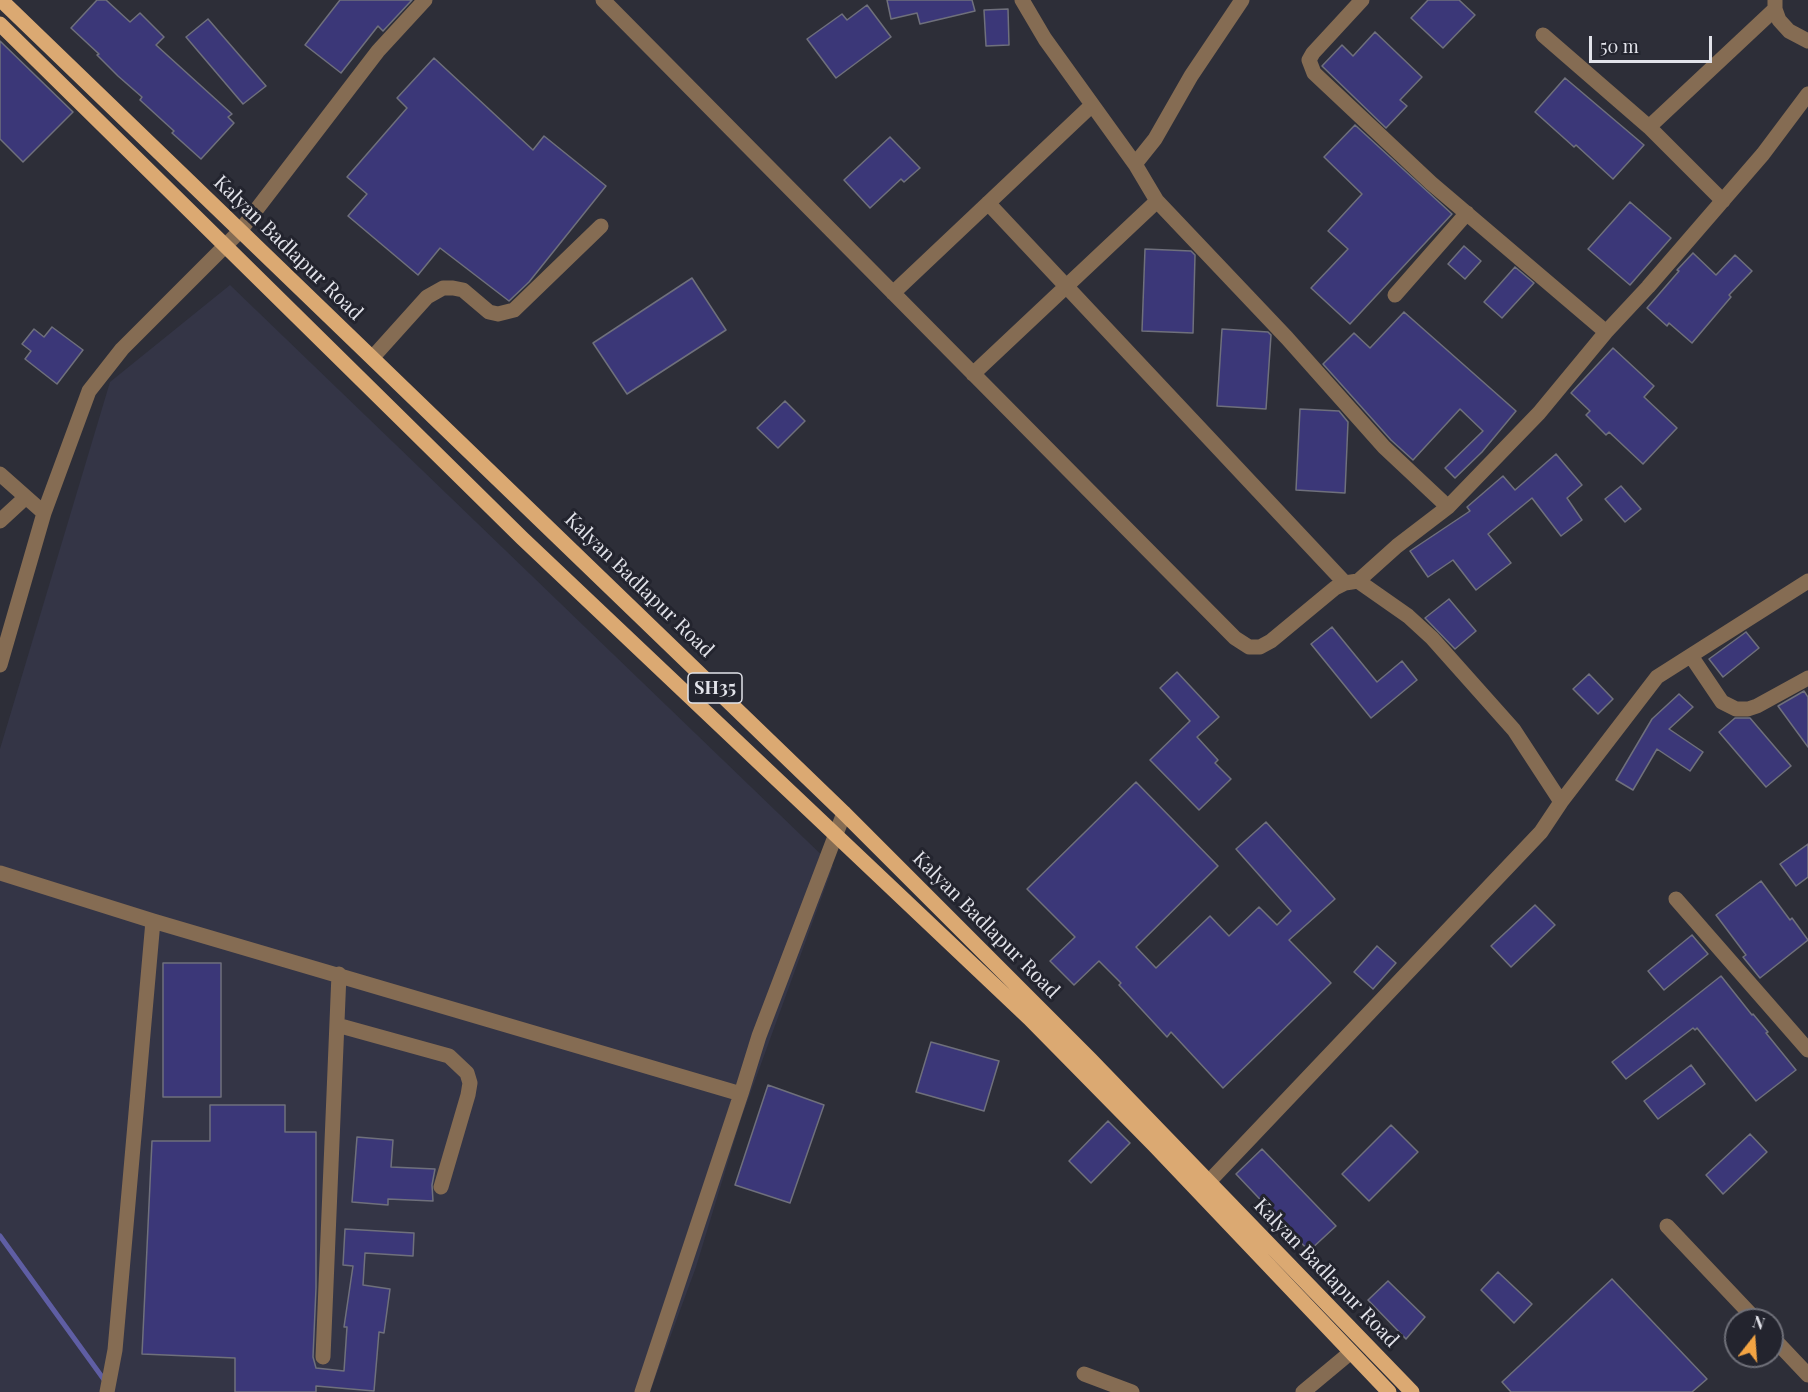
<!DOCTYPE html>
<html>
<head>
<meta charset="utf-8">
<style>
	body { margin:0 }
	#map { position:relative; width:1808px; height:1392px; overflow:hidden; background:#2d2e38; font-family:"Playfair Display",serif }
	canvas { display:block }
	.north { position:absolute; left:1724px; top:1308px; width:60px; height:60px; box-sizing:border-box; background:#23242e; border:2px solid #6f7079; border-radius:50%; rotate:17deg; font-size:16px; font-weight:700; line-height:24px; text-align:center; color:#e2e3ea }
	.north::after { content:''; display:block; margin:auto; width:21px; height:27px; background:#f3a443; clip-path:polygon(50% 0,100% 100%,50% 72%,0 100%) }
	.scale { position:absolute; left:1589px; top:36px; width:123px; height:27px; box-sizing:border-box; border:3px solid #e2e3ea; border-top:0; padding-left:8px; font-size:18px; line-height:21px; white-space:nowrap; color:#e2e3ea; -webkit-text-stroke:4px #23242e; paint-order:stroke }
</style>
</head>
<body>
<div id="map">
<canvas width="1808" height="1392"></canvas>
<div class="north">N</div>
<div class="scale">50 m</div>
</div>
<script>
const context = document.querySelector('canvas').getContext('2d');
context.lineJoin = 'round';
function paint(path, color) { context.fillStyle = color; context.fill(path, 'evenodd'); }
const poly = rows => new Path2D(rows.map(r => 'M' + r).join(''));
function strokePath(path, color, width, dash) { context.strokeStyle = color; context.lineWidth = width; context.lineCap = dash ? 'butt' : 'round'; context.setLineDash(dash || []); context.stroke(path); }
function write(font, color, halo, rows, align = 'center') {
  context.font = font + ' "Playfair Display",serif'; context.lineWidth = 6; context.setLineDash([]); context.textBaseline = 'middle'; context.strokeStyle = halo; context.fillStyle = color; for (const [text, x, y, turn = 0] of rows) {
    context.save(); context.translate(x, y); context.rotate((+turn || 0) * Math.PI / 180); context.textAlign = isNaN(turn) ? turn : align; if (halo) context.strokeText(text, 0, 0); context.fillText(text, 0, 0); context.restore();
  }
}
paint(poly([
	[230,285,833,866,741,1119,696,1267,650,1392,0,1392,0,749,110,382]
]), '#343546');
strokePath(poly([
	[0,1236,105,1381]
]), '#5f5ea4', 5);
const building = poly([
	[97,0,106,0,130,22,140,13,164,37,156,45,232,114,228,117,234,123,201,159,172,133,174,131,140,100,142,97,118,76,97,55,99,54,71,28,97,0],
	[340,0,412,0,383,31,378,26,341,73,305,45,340,0],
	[887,0,972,0,975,11,920,24,917,13,891,19,887,0],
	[1428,0,1459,0,1475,15,1443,48,1411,18,1428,0],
	[867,5,891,37,836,78,807,39,842,14,847,20,867,5],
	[1008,9,1009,45,986,46,984,10,1008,9],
	[208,19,266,86,243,104,186,37,208,19],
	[1375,32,1422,77,1400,100,1407,106,1386,128,1322,66,1342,45,1353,56,1375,32],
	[0,41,73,112,23,162,0,139,0,41],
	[434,58,533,150,544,136,606,186,529,282,509,301,440,248,418,275,348,216,367,194,347,177,407,108,397,98,434,58],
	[1565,78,1644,145,1613,179,1576,145,1574,147,1535,112,1565,78],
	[1355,125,1452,214,1350,324,1311,288,1348,249,1328,231,1362,194,1324,157,1355,125],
	[890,137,920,168,904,182,901,179,870,208,844,180,890,137],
	[1630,202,1671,238,1630,285,1588,249,1630,202],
	[1464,246,1481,261,1465,279,1448,264,1464,246],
	[1145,249,1191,251,1195,255,1193,333,1142,331,1145,249],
	[1693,253,1716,275,1735,255,1752,271,1729,295,1731,297,1692,343,1669,323,1667,326,1647,308,1679,271,1677,270,1693,253],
	[1515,267,1534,283,1502,318,1484,302,1515,267],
	[692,278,726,330,627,394,593,343,692,278],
	[1404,312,1516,411,1482,452,1455,478,1445,468,1483,431,1460,409,1413,460,1391,440,1323,364,1354,333,1370,348,1404,312],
	[52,327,83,350,57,384,25,359,31,351,22,344,34,329,44,337,52,327],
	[1222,329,1268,332,1271,335,1266,409,1217,406,1222,329],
	[1613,348,1654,386,1644,397,1677,428,1643,464,1609,432,1606,435,1586,415,1590,411,1571,393,1613,348],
	[785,401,805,421,778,448,757,428,785,401],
	[1300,409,1339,411,1348,422,1345,493,1296,490,1300,409],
	[1556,454,1582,485,1567,498,1582,520,1561,536,1532,498,1488,534,1511,563,1476,590,1453,560,1428,577,1410,551,1470,511,1467,507,1503,476,1515,490,1556,454],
	[1621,486,1641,509,1625,522,1605,499,1621,486],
	[1449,599,1476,631,1455,649,1425,618,1449,599],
	[1332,627,1377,682,1402,661,1417,680,1371,718,1311,644,1332,627],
	[1746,632,1759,648,1723,677,1709,659,1746,632],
	[1177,672,1219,717,1197,737,1218,760,1215,763,1231,779,1199,810,1150,760,1190,721,1160,688,1177,672],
	[1589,674,1613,699,1598,714,1573,689,1589,674],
	[1804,691,1808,697,1808,747,1778,706,1804,691],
	[1679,694,1693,707,1669,729,1703,752,1690,771,1657,749,1633,790,1616,780,1652,719,1679,694],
	[1735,718,1750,718,1791,766,1766,787,1719,732,1735,718],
	[1136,782,1218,866,1136,947,1156,968,1210,916,1229,936,1259,907,1277,925,1291,911,1236,849,1266,822,1335,899,1289,940,1331,983,1223,1088,1171,1032,1167,1037,1119,985,1121,983,1099,961,1074,985,1050,961,1075,937,1027,889,1136,782],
	[1808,844,1808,877,1796,886,1780,864,1808,844],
	[1761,881,1790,920,1792,918,1808,940,1760,978,1743,957,1746,955,1716,915,1761,881],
	[1535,905,1555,925,1511,967,1491,946,1535,905],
	[1692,935,1708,954,1664,990,1648,971,1692,935],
	[1377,946,1396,963,1373,989,1354,972,1377,946],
	[163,963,221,963,221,1097,163,1097,163,963],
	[1721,976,1752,1015,1753,1014,1768,1032,1766,1033,1796,1070,1756,1101,1697,1028,1695,1030,1693,1028,1626,1079,1612,1062,1721,976],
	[931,1042,999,1061,984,1111,916,1092,931,1042],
	[1691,1065,1705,1084,1658,1119,1644,1101,1691,1065],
	[768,1085,824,1105,790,1203,735,1185,768,1085],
	[210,1105,285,1105,285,1132,316,1132,316,1288,313,1357,316,1368,344,1371,347,1327,344,1327,353,1266,343,1265,345,1229,414,1233,413,1256,365,1253,363,1285,390,1289,384,1333,379,1332,374,1391,316,1386,316,1392,235,1392,235,1358,142,1354,152,1141,210,1141,210,1105],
	[1108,1121,1130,1143,1091,1183,1069,1161,1108,1121],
	[1391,1125,1418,1152,1369,1201,1342,1174,1391,1125],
	[1750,1134,1767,1152,1723,1194,1706,1175,1750,1134],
	[357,1137,393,1140,391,1167,435,1169,432,1185,433,1201,388,1199,388,1205,352,1202,357,1137],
	[1262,1149,1336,1226,1309,1251,1236,1174,1262,1149],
	[1498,1272,1532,1304,1514,1323,1481,1290,1498,1272],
	[1612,1279,1707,1379,1692,1392,1511,1392,1502,1382,1612,1279],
	[1388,1281,1425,1317,1406,1339,1368,1300,1388,1281]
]);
paint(building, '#3b3778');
strokePath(building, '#6f707c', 1.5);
strokePath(poly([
	[603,0,1235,638,1249,647,1260,647,1271,641,1335,588,1345,583,1358,581,1408,616,1432,638,1514,730,1561,802],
	[1022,0,1045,39,1135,164,1157,201,1287,338,1384,447,1448,507],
	[1362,0,1313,53,1309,60,1314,73,1431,183,1606,332],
	[1775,0,1775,9,1779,20,1789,31,1808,41],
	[1543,35,1649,127,1723,201],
	[1649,127,1775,9],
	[1135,164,1155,139,1191,76,1242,0],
	[988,203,1345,583],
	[893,293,1092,105],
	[1395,295,1467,213],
	[373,357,427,297,443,288,453,288,463,290,489,312,498,314,514,310,601,226],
	[973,374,1157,201],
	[0,474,44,513],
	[0,521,26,497],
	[1358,581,1397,546,1448,507,1539,413,1606,332,1648,287,1763,154,1808,94],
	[1691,656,1722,702,1736,709,1748,709,1757,706,1808,678],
	[0,665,44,513,89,391,122,349,240,231,378,51,425,0],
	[0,873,153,921,741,1094,759,1036,844,813],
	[1676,899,1808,1050],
	[337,1025,449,1056,467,1073,470,1083,468,1095,441,1187],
	[1201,1190,1541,832,1561,802,1657,677,1808,581],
	[1667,1226,1756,1320],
	[1772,1337,1808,1375],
	[323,1357,339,974],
	[1084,1374,1132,1392],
	[107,1392,115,1350,153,921],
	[642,1392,741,1094],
	[1303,1392,1351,1352]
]), '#856c53', 15);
strokePath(poly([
	[1,0,844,813,1090,1059,1412,1392],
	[0,24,522,538,1029,1018,1155,1146,1389,1392]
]), '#dba972', 15);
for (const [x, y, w] of [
	[715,688,54]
]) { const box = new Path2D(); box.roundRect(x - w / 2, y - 15, w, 30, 4.5); context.fillStyle = '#23242e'; context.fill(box); strokePath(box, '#e2e3ea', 1.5); }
write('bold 18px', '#e2e3ea', null, [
	["SH35",715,688]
]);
write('20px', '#e2e3ea', '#23242e', [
	["Kalyan Badlapur Road",288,248,44],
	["Kalyan Badlapur Road",639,585,44],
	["Kalyan Badlapur Road",986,925,45],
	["Kalyan Badlapur Road",1326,1273,46]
]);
</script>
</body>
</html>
